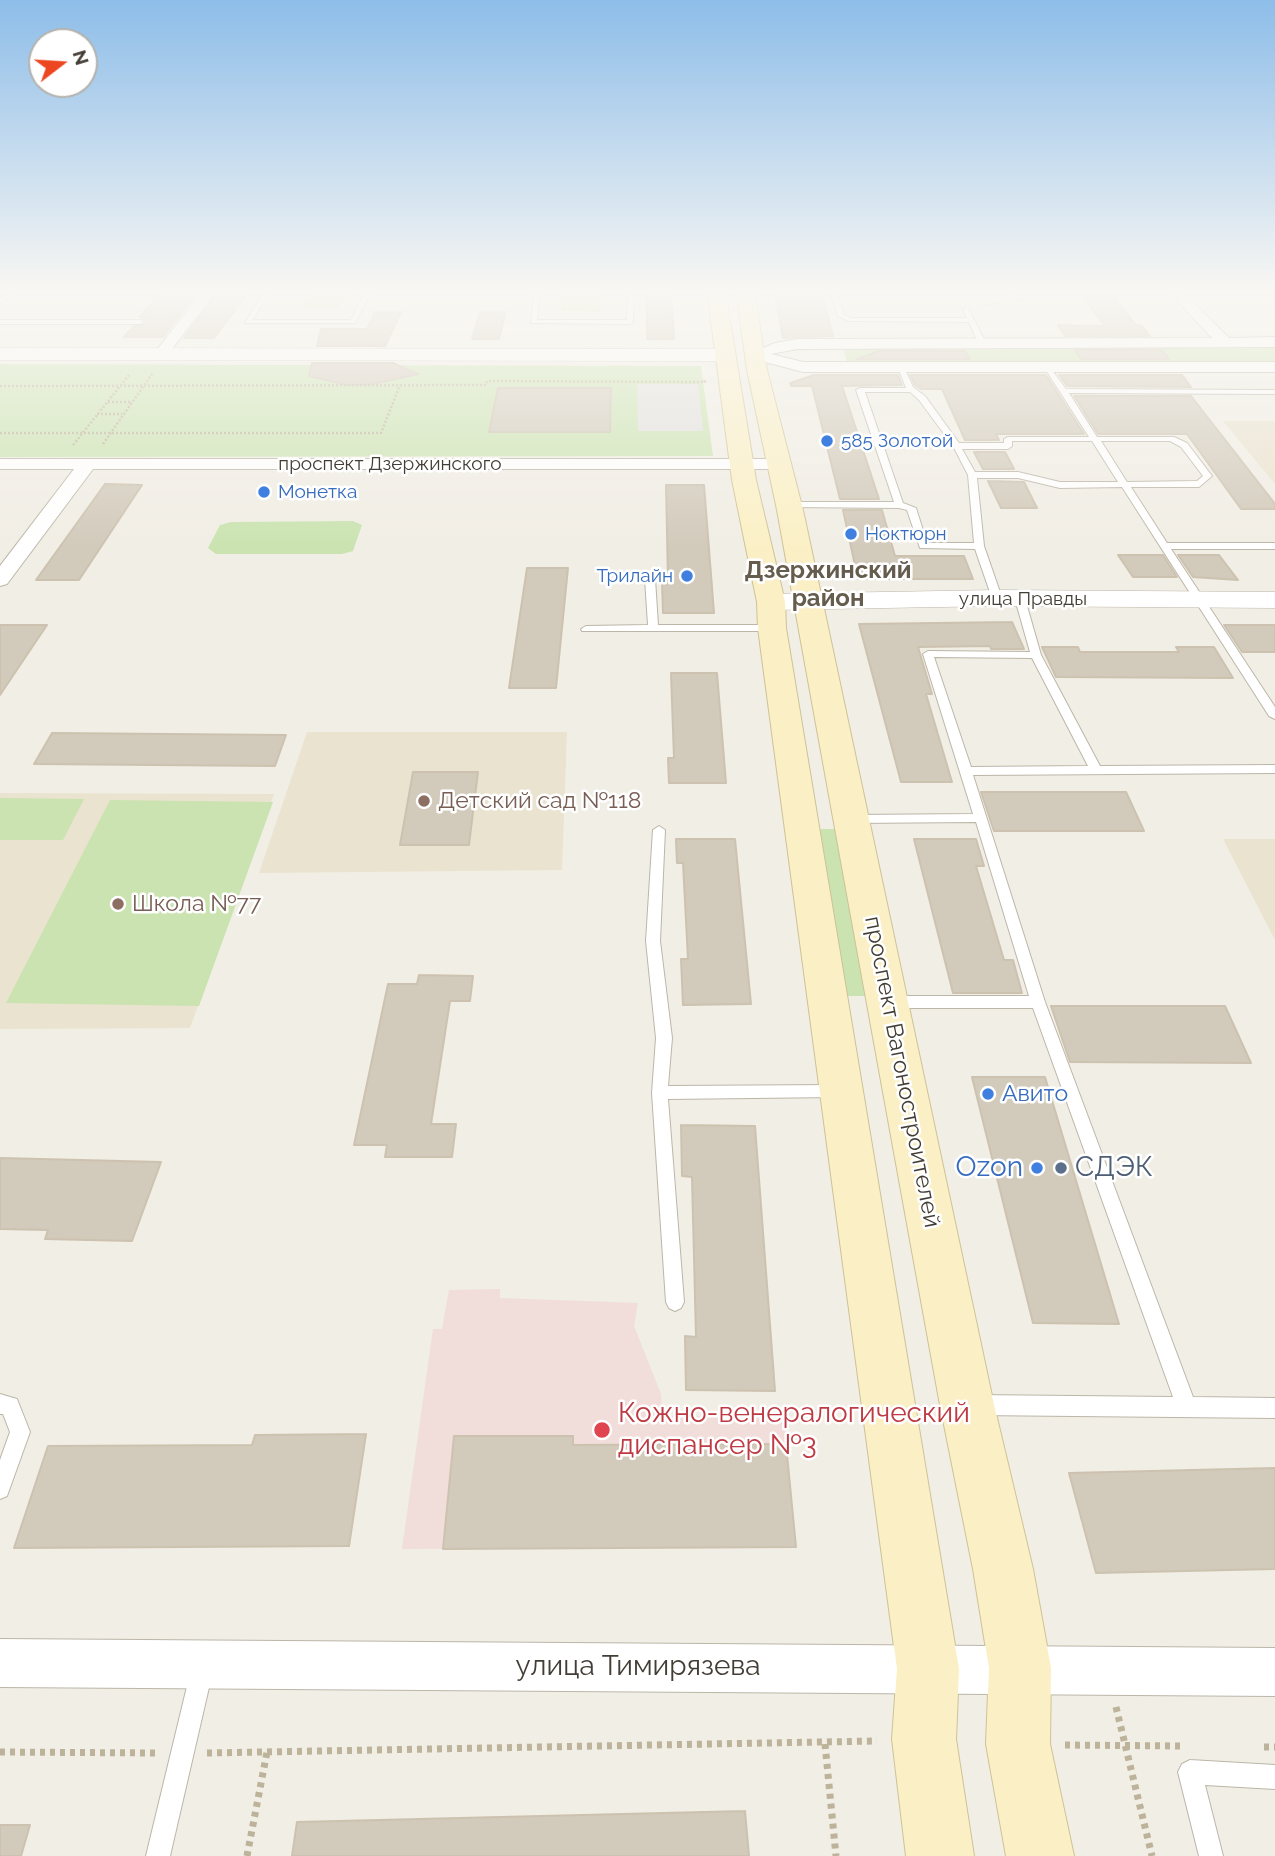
<!DOCTYPE html>
<html>
<head>
<meta charset="utf-8">
<style>
	body { margin:0 }
	#map { position:relative; width:1275px; height:1856px; overflow:hidden; background:#f1eee5; font-family:Raleway,sans-serif }
	canvas { display:block }
	.north { position:absolute; left:28px; top:28px; width:70px; height:70px; box-sizing:border-box; background:#fff; border:2px solid #b4b2ae; border-radius:50%; rotate:73deg; font-size:19px; font-weight:700; line-height:28px; text-align:center; color:#433e35 }
	.north::after { content:''; display:block; margin:auto; width:24px; height:32px; background:#ec4721; clip-path:polygon(50% 0,100% 100%,50% 72%,0 100%) }
</style>
</head>
<body>
<div id="map">
<canvas width="1275" height="1856"></canvas>
<div class="north">N</div>
</div>
<script>
const context = document.querySelector('canvas').getContext('2d');
context.lineJoin = 'round';
function paint(path, color) { context.fillStyle = color; context.fill(path, 'evenodd'); }
const poly = rows => new Path2D(rows.map(r => 'M' + r).join(''));
function strokePath(path, color, width, dash) { context.strokeStyle = color; context.lineWidth = width; context.lineCap = dash ? 'butt' : 'round'; context.setLineDash(dash || []); context.stroke(path); }
function write(font, color, halo, rows, align = 'center') {
  context.font = font + ' Raleway,sans-serif'; context.lineWidth = 5; context.setLineDash([]); context.textBaseline = 'middle'; context.strokeStyle = halo; context.fillStyle = color; for (const [text, x, y, turn = 0] of rows) {
    context.save(); context.translate(x, y); context.rotate((+turn || 0) * Math.PI / 180); context.textAlign = isNaN(turn) ? turn : align; if (halo) context.strokeText(text, 0, 0); context.fillText(text, 0, 0); context.restore();
  }
}
paint(poly([
	[1223,421,1275,421,1275,484],
	[307,732,567,732,562,870,259,873],
	[0,793,274,794,190,1028,0,1029],
	[1223,839,1275,839,1275,940]
]), '#eae3cf');
paint(poly([
	[500,1289,500,1298,638,1303,634,1326,661,1394,662,1416,784,1417,796,1547,402,1549,433,1329,442,1329,449,1290]
]), '#f1ddd9');
paint(poly([
	[312,290,350,290,340,308,300,308],
	[563,291,601,291,600,312,560,311],
	[843,347,1275,347,1275,363,847,364],
	[0,364,701,366,713,456,0,457],
	[353,521,362,525,353,551,342,554,216,554,208,548,220,525,231,522],
	[0,798,84,799,63,840,0,840],
	[110,800,273,802,199,1006,6,1003],
	[820,829,842,829,872,996,847,996]
]), '#cae3b0');
paint(poly([
	[637,384,698,384,703,431,638,431]
]), '#e2e0dd');
const building = poly([
	[199,290,163,337,124,337,133,327,145,324,146,321,140,317,162,291,199,290],
	[219,290,250,290,214,338,184,338,219,290],
	[647,290,671,290,674,339,647,339,647,290],
	[774,290,821,290,833,336,783,338,774,290],
	[1084,298,1114,298,1136,325,1141,325,1150,336,1065,336,1058,325,1105,326,1084,298],
	[375,312,401,312,385,346,317,346,321,329,367,329,375,312],
	[480,312,506,312,499,339,472,339,480,312],
	[1075,350,1162,350,1169,359,1081,359,1075,350],
	[879,351,965,351,970,359,857,359,879,351],
	[312,363,393,363,418,374,373,384,348,385,309,376,312,363],
	[814,375,898,375,902,385,842,386,879,499,840,499,812,386,791,386,790,383,814,375],
	[910,375,1046,375,1084,434,996,434,999,440,965,440,942,389,921,389,915,385,910,375],
	[1059,375,1182,375,1191,387,1067,386,1059,375],
	[498,388,611,388,610,432,489,432,498,388],
	[1074,396,1191,396,1275,504,1275,509,1241,509,1187,434,1098,434,1074,396],
	[974,452,1005,452,1014,469,983,469,974,452],
	[988,481,1024,482,1037,508,1001,508,988,481],
	[105,484,142,485,79,580,36,580,105,484],
	[666,485,704,485,714,613,663,613,662,581,668,580,666,485],
	[843,510,882,510,895,556,964,556,973,579,858,579,843,510],
	[1118,555,1163,555,1177,577,1133,577,1118,555],
	[1178,555,1219,555,1238,580,1193,577,1178,555],
	[527,568,568,568,556,688,509,688,527,568],
	[1012,622,1024,649,991,649,990,646,918,647,932,694,926,694,952,782,901,782,859,624,1012,622],
	[0,625,47,625,0,695,0,625],
	[1224,625,1275,625,1275,652,1242,652,1224,625],
	[1042,647,1078,647,1080,652,1179,652,1176,647,1214,647,1233,678,1056,677,1042,647],
	[671,673,717,673,726,783,669,783,668,758,674,758,671,673],
	[52,733,286,735,275,766,34,764,52,733],
	[413,772,478,772,469,845,400,845,413,772],
	[981,792,1126,792,1144,831,994,831,981,792],
	[676,839,735,839,751,1004,683,1005,681,959,688,959,683,863,677,863,676,839],
	[914,839,976,839,984,866,976,866,1004,960,1013,960,1022,993,953,993,914,839],
	[419,975,473,976,470,1001,450,1001,431,1124,456,1124,452,1157,385,1157,387,1145,354,1145,388,984,417,984,419,975],
	[1051,1006,1225,1006,1251,1063,1070,1062,1051,1006],
	[972,1077,1045,1077,1119,1324,1033,1323,972,1077],
	[681,1125,755,1126,775,1391,686,1390,685,1336,696,1337,692,1177,682,1176,681,1125],
	[0,1158,161,1162,132,1241,45,1239,48,1230,0,1229,0,1158],
	[366,1434,349,1546,14,1548,48,1446,252,1445,255,1435,366,1434],
	[454,1436,573,1436,573,1445,786,1444,796,1547,443,1549,454,1436],
	[1275,1468,1275,1569,1096,1573,1069,1473,1275,1468],
	[745,1811,749,1856,292,1856,297,1822,745,1811],
	[0,1825,30,1825,21,1856,0,1856,0,1825]
]);
paint(building, '#d2cabb');
strokePath(building, '#ccc2af', 2);
const service = poly([
	[12,290,18,290,0,305,0,300,12,290],
	[266,290,272,290,252,320,351,320,366,290,372,290,355,323,245,323,266,290],
	[535,290,541,290,537,320,627,320,628,290,634,290,633,322,630,324,531,323,535,290],
	[830,290,836,290,844,315,851,318,967,318,963,309,968,308,986,343,979,345,969,322,848,321,838,316,830,290],
	[1010,290,1016,290,1022,300,1018,300,1010,290],
	[0,320,141,320,144,322,141,324,0,324,0,320],
	[897,365,903,365,913,387,925,396,959,443,1004,443,1004,439,1008,437,1089,437,1044,367,1048,365,1066,389,1275,390,1275,394,1069,393,1097,437,1174,437,1187,443,1212,476,1199,487,1131,487,1167,543,1275,543,1275,549,1171,549,1275,707,1275,719,1269,716,1122,487,1060,488,1018,478,977,478,984,546,1002,598,997,601,992,598,975,549,920,548,907,510,899,508,786,507,786,503,789,502,894,502,856,390,860,388,906,388,897,365],
	[865,392,910,392,919,400,953,446,968,475,974,543,927,543,916,508,903,503,865,392],
	[1012,441,1092,441,1118,482,1060,482,1018,472,975,472,962,449,1008,449,1012,446,1012,441],
	[1101,441,1170,441,1181,447,1203,476,1197,481,1127,482,1101,441],
	[650,576,655,579,658,625,772,625,777,628,772,631,582,631,581,629,586,626,648,625,645,579,650,576],
	[1020,596,1025,599,1041,655,1100,766,1275,765,1275,773,973,775,1045,1002,1193,1397,1275,1398,1275,1418,975,1415,968,1412,965,1405,968,1398,975,1395,1173,1397,1033,1008,892,1008,887,1006,885,1002,887,998,892,996,1029,996,976,822,852,823,846,819,852,815,973,814,923,654,928,651,1030,652,1015,599,1020,596],
	[934,657,1032,658,1088,766,971,767,934,657],
	[659,826,665,830,660,941,672,1038,668,1086,837,1085,843,1086,845,1091,843,1096,837,1097,668,1099,684,1302,681,1308,675,1311,669,1308,666,1302,652,1093,656,1038,646,941,653,830,659,826],
	[0,1394,17,1399,30,1432,7,1496,0,1499,0,1460,10,1432,3,1414,0,1414,0,1394],
	[202,1659,210,1662,213,1670,170,1856,146,1856,191,1670,194,1662,202,1659],
	[1190,1760,1275,1765,1275,1789,1205,1785,1223,1856,1199,1856,1178,1772,1182,1764,1190,1760]
]);
const minor = poly([
	[203,290,217,290,166,357,156,357,153,354,156,351,203,290],
	[1167,290,1181,290,1229,338,1275,337,1275,347,797,349,771,354,803,362,1275,362,1275,372,803,372,750,358,747,355,775,343,797,339,1212,338,1167,290],
	[0,459,780,459,789,464,780,469,93,469,7,584,0,586,0,566,74,469,0,469,0,459],
	[0,1639,1275,1648,1275,1696,0,1687,0,1639]
]);
const tertiary = poly([
	[0,348,725,349,735,355,725,361,0,360,0,348],
	[997,590,1275,592,1275,608,997,606,771,610,762,608,758,602,762,596,771,594,997,590]
]);
const secondary = poly([
	[707,290,725,290,756,480,785,602,786,628,959,1669,956,1739,974,1856,906,1856,892,1739,897,1669,758,628,757,602,732,480,707,290],
	[736,290,754,290,767,370,803,510,994,1405,1033,1569,1051,1668,1050,1744,1074,1856,1006,1856,986,1744,989,1668,973,1569,940,1405,777,510,747,370,736,290]
]);
strokePath(service, '#bcb6a8', 2);
strokePath(minor, '#bcb6a8', 2);
strokePath(tertiary, '#bcb6a8', 1);
strokePath(secondary, '#cec297', 2);
strokePath(poly([
	[983,306,1002,302],
	[0,386,486,385,487,381,705,382,704,379],
	[108,402,131,402],
	[97,414,122,414],
	[0,433,381,433,400,385],
	[103,444,152,374],
	[73,445,129,375]
]), '#bdb29a', 2.5, [2, 2]);
strokePath(poly([
	[1116,1707,1152,1856],
	[825,1744,836,1856],
	[1065,1745,1182,1746],
	[1264,1747,1275,1747],
	[0,1752,157,1753],
	[207,1753,877,1741],
	[247,1856,267,1752]
]), '#bdb29a', 7, [5, 5]);
paint(service, '#fff');
paint(minor, '#fff');
paint(tertiary, '#fff');
paint(secondary, '#fbf0c5');
const sky = context.createLinearGradient(0, 0, 0, 549);
sky.addColorStop(0, '#8dbde9');
sky.addColorStop(0.53, '#f9f7f3');
sky.addColorStop(1, '#f9f7f300');
context.fillStyle = sky;
context.fillRect(0, 0, 1275, 549);
for (const [x, y, r, color] of [
	[827,441,7,"#3f7fe0"],
	[264,492,7,"#3f7fe0"],
	[851,534,7,"#3f7fe0"],
	[687,576,7,"#3f7fe0"],
	[424,801,7,"#8d6e63"],
	[118,904,7,"#8d6e63"],
	[988,1094,7,"#3f7fe0"],
	[1037,1168,7,"#3f7fe0"],
	[1061,1168,7,"#5c6f8a"],
	[602,1430,9,"#e0444e"]
]) { const dot = new Path2D(); dot.arc(x, y, r, 0, 2 * Math.PI); context.fillStyle = color; context.fill(dot); strokePath(dot, '#fff', 2.5); }
write('19px', '#366cbe', '#fff', [
	["585 Золотой",841,441],
	["Монетка",278,492],
	["Ноктюрн",865,534],
	["Трилайн",673,576,"right"]
], 'left');
write('19px', '#433e35', '#fff', [
	["проспект Дзержинского",390,464],
	["улица Правды",1023,599]
]);
write('23px', '#785e54', '#fff', [
	["Детский сад №118",438,801],
	["Школа №77",132,904]
], 'left');
write('23px', '#433e35', '#fff', [
	["проспект Вагоностроителей",902,1072,79]
]);
write('23px', '#366cbe', '#fff', [
	["Авито",1002,1094]
], 'left');
write('bold 24px', '#655c4d', '#fff', [
	["Дзержинский",828,571],
	["район",828,599]
]);
write('28px', '#366cbe', '#fff', [
	["Ozon",1023,1168]
], 'right');
write('28px', '#4e5e75', '#fff', [
	["СДЭК",1075,1168]
], 'left');
write('28px', '#be3a42', '#fff', [
	["Кожно-венералогический",618,1414],
	["диспансер №3",618,1446]
], 'left');
write('28px', '#433e35', '#fff', [
	["улица Тимирязева",638,1667]
]);
</script>
</body>
</html>
